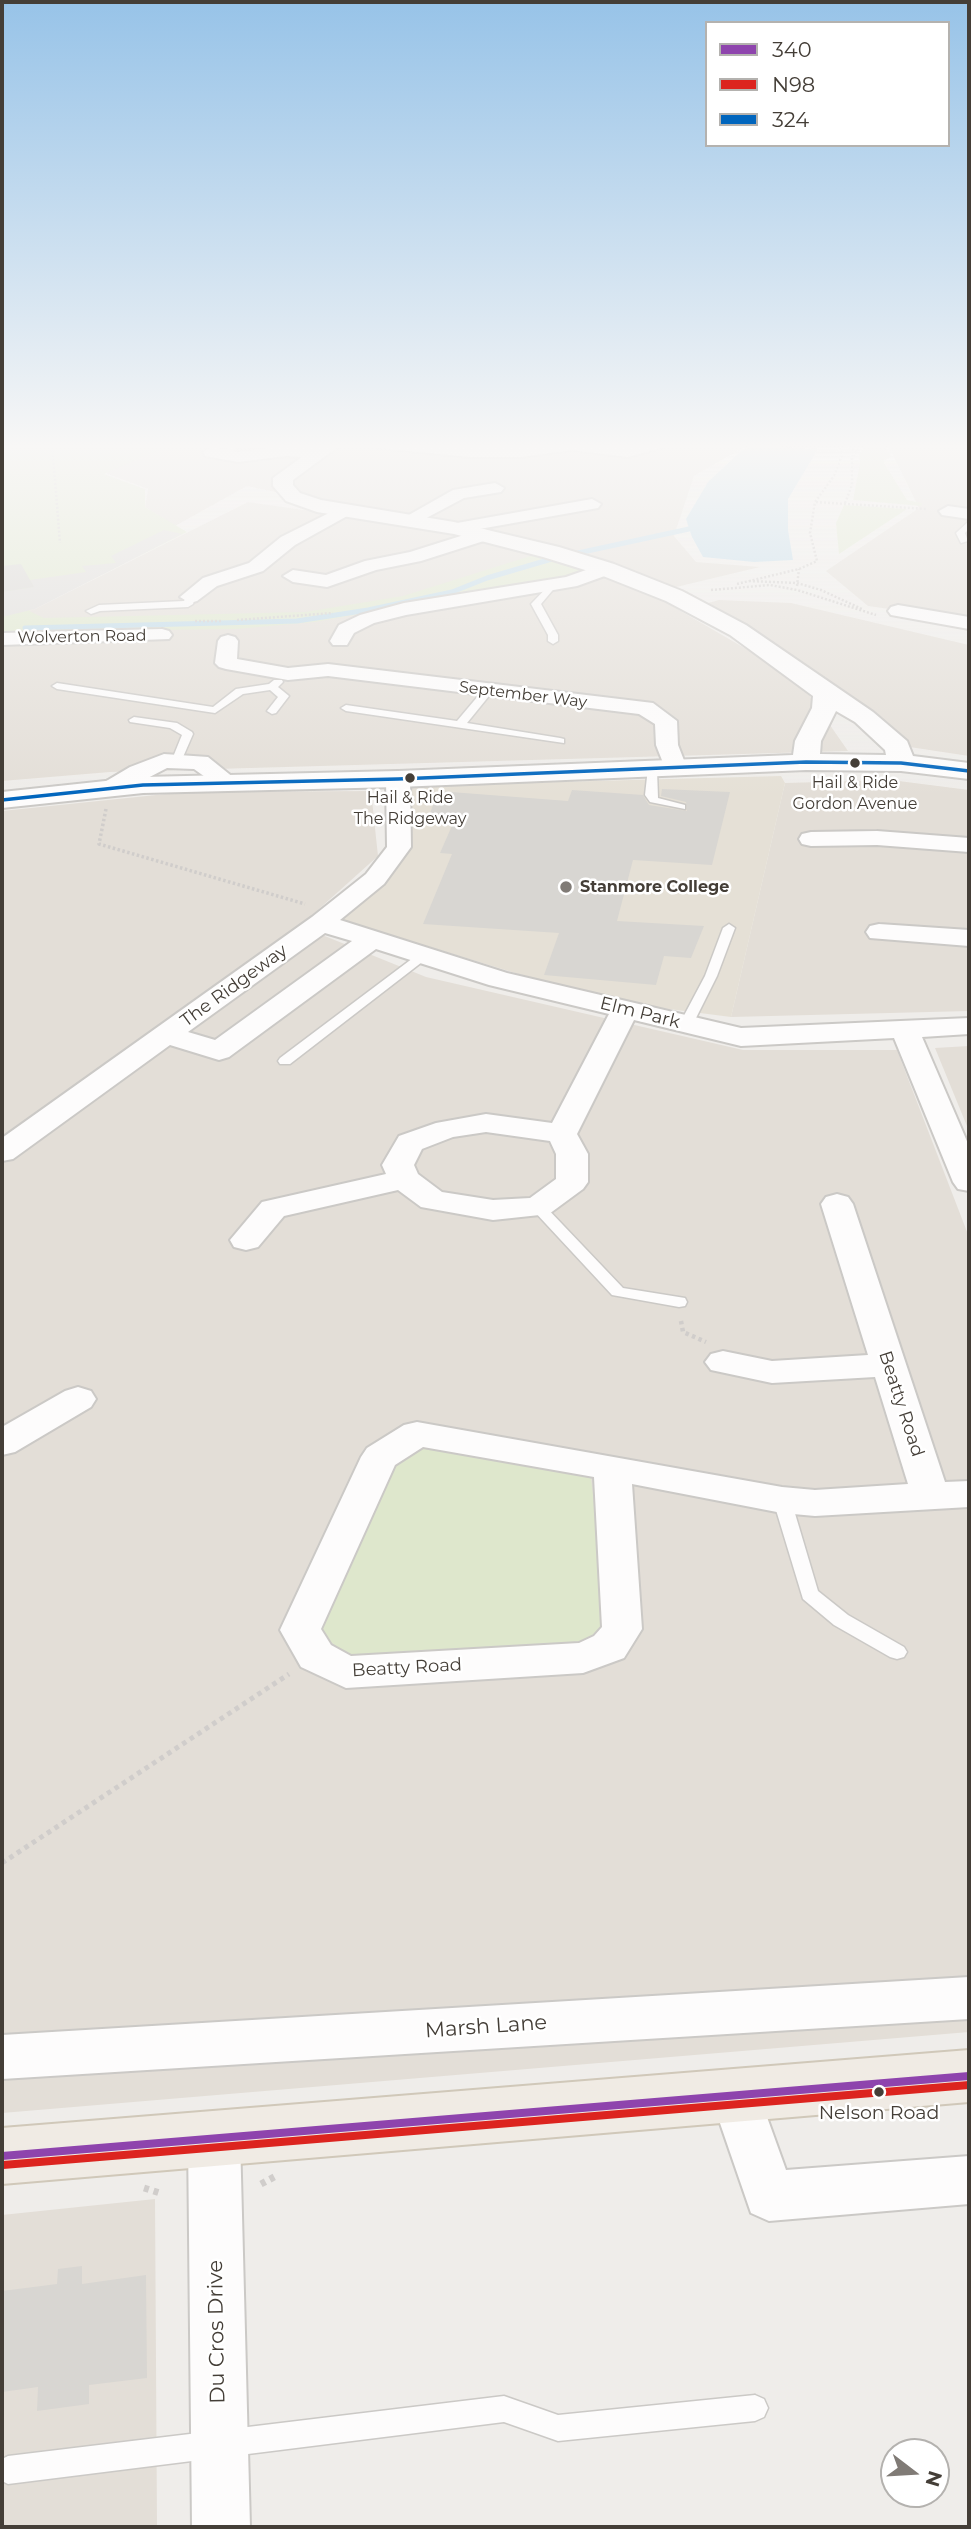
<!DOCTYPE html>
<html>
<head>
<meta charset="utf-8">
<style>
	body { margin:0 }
	#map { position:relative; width:971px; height:2529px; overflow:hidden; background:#efedea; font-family:Montserrat,sans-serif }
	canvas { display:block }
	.frame { position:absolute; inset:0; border:4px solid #443e37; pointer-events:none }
	.legend { position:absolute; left:705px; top:21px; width:245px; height:126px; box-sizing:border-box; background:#fff; border:2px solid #b4b2af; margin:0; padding:9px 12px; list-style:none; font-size:21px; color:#443e37 }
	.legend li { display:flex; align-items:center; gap:14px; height:35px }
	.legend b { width:35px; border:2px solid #b4b2af }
	.north { position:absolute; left:880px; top:2438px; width:70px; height:70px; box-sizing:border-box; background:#fff; border:2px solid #b4b2af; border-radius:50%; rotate:107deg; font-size:19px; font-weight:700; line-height:28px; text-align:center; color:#443e37 }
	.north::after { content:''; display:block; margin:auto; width:24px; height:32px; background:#807b76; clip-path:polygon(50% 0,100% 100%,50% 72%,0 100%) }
</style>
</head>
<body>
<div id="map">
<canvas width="971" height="2529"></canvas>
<div class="frame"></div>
<ul class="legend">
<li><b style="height:9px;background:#8e44ad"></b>340</li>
<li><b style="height:9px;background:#dc241f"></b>N98</li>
<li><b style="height:9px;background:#0065bd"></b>324</li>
</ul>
<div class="north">N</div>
</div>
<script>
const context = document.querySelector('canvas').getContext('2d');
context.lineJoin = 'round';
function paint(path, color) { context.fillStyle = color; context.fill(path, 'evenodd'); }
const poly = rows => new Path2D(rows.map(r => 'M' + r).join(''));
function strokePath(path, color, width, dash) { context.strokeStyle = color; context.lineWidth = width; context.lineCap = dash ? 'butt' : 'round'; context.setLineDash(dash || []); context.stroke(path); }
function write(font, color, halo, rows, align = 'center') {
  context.font = font + ' Montserrat,sans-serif'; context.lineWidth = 5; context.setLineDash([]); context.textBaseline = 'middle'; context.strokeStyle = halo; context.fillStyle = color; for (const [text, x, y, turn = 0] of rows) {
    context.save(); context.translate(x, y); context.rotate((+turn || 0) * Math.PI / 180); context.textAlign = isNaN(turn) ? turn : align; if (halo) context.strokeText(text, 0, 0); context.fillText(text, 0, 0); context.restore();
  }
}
paint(poly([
	[156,443,751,443,694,476,674,536,696,562,760,567,668,589,618,566,454,522,303,498,247,486,175,526,145,507,148,489,105,473,168,445],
	[887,443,969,443,969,620,868,606,826,571,919,508],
	[248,502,430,528,573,563,641,588,798,679,848,751,110,772,2,781,2,617,35,609],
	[719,600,791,603,969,645,969,756,903,746,697,606],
	[891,780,969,790,969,1011,731,1017,785,783],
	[371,791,378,856,300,926,426,977,743,1050,897,1050,969,1237,969,2032,2,2113,2,811,185,792],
	[969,1046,969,1131,935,1048],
	[155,2199,157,2527,2,2527,2,2215]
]), '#e3ded7');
paint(poly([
	[781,776,785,783,731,1017,607,1001,338,919,403,855,407,786]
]), '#e5e0d6');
paint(poly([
	[2,443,170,445,104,474,145,489,145,507,187,532,29,611,44,618,305,612,403,596,537,554,589,569,574,576,315,622,236,629,2,632],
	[872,443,887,444,883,446,892,457,884,460,884,463,907,500,922,503,921,506,853,500,860,463,859,456,863,448],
	[844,505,907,509,839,554,836,523],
	[429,1444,590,1472,610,1620,576,1649,352,1660,318,1631,386,1465]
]), '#dee7cc');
paint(poly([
	[164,530,182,534,35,609,2,617,2,592,34,587,30,580,86,572,82,566,116,563,111,556]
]), '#dedcd9');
paint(poly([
	[758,443,783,443,781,447,818,449,788,499,788,530,793,560,754,562,703,557,692,537,686,519,708,482,741,451]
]), '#bedae9');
strokePath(poly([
	[578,553,689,529],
	[25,628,297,621,368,610,452,592,487,578,555,558]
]), '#bedae9', 5);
paint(poly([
	[21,564,34,587,2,592,2,566],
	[662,789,730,792,712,865,633,860,617,921,704,926,691,958,664,956,656,985,544,975,559,933,423,924,452,854,440,853,454,821,428,819,438,791,568,801,572,790,643,795,649,805,687,811,686,802,661,796],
	[82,2266,82,2284,146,2275,147,2378,89,2385,89,2404,37,2411,38,2387,2,2392,2,2291,57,2284,58,2269]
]), '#d8d6d2');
const service = poly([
	[238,443,247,443,223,456,216,454,238,443],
	[969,521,969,529,965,533,968,541,961,543,956,533,969,521],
	[552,582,557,585,541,604,558,635,558,641,553,644,548,641,548,635,531,604,552,582],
	[190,594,195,597,193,604,188,607,100,611,91,614,86,611,99,605,184,601,187,595,190,594],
	[274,680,282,680,283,682,278,687,289,696,276,713,272,714,267,711,278,697,270,690,243,694,215,713,57,689,52,686,57,683,213,707,236,689,269,684,274,680],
	[488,688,493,691,467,723,560,738,564,739,564,743,346,711,341,708,346,705,457,721,484,689,488,688],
	[134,717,177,723,192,732,193,734,180,764,171,762,182,735,170,728,130,722,129,720,134,717],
	[648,768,657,770,658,798,685,805,685,809,650,802,645,795,648,768],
	[729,924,735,928,717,976,691,1028,681,1028,679,1025,705,976,723,928,729,924],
	[421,952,426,953,426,959,290,1064,280,1064,278,1061,280,1058,421,952],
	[538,1202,543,1204,623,1288,685,1298,687,1302,685,1306,679,1307,612,1295,533,1210,530,1207,533,1204,538,1202],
	[782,1494,788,1496,791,1500,818,1591,848,1615,904,1647,907,1652,904,1657,897,1659,890,1657,834,1625,803,1599,773,1500,776,1496,782,1494],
	[755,2395,764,2399,768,2408,764,2417,755,2421,558,2441,504,2422,8,2484,2,2481,2,2459,8,2456,504,2396,558,2415,755,2395]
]);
const minor = poly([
	[371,443,425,443,469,447,521,447,553,443,592,443,627,447,642,443,666,443,664,447,628,457,572,450,521,457,469,457,379,448,371,443],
	[286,446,317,448,325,453,317,458,286,456,238,462,205,456,203,452,211,447,238,452,286,446],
	[495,483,504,488,501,492,464,498,415,524,403,524,400,520,453,490,495,483],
	[592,499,601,504,598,508,457,533,448,528,457,523,592,499],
	[343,506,349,507,352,511,349,515,295,545,263,571,217,586,197,601,190,603,180,597,203,578,249,563,281,537,343,506],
	[948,506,969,509,969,519,942,515,939,511,948,506],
	[483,529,490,531,492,535,490,539,421,561,376,570,327,587,293,582,283,576,293,570,326,575,365,561,410,552,483,529],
	[606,563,616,569,613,573,577,586,406,615,374,623,354,633,347,645,333,645,330,641,339,625,360,615,404,603,566,577,606,563],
	[898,605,969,617,969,629,891,615,888,611,891,607,898,605],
	[162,629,169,631,172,635,169,639,2,645,2,633,162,629],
	[228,635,235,637,238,641,237,659,288,668,328,664,653,703,677,721,678,745,687,768,683,773,675,775,667,773,656,745,655,724,639,714,328,676,288,680,226,669,219,667,215,663,218,641,221,637,228,635],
	[164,754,208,757,239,782,235,787,227,789,219,787,194,769,167,768,119,793,111,795,103,793,99,788,103,783,130,767,164,754],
	[398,772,406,774,410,779,411,847,384,884,340,920,507,973,741,1028,969,1018,969,1034,922,1037,969,1146,969,1191,958,1189,953,1182,894,1038,741,1046,634,1020,577,1134,588,1154,588,1182,583,1189,549,1214,493,1220,421,1207,398,1190,284,1216,258,1247,246,1250,234,1247,230,1240,262,1202,386,1174,382,1165,399,1136,436,1123,486,1114,552,1123,609,1014,489,985,376,949,229,1057,219,1060,170,1045,13,1159,2,1161,2,1138,312,917,366,874,387,847,386,779,390,774,398,772],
	[325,933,352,941,215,1040,188,1032,325,933],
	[486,1132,550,1141,556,1154,556,1179,530,1198,493,1200,442,1192,418,1174,414,1165,422,1149,453,1137,486,1132],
	[877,831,969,838,969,852,877,845,811,846,802,844,799,839,802,834,811,832,877,831],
	[879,924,969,930,969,946,870,938,866,932,870,926,879,924],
	[837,1194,848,1197,853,1204,945,1482,969,1481,969,1507,815,1516,782,1513,632,1484,642,1629,624,1658,583,1673,346,1688,301,1667,280,1630,361,1457,367,1448,404,1425,417,1422,782,1487,815,1490,908,1484,875,1377,772,1383,711,1370,705,1362,711,1354,723,1351,772,1361,868,1355,821,1204,826,1197,837,1194],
	[423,1447,594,1477,602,1627,594,1636,579,1643,351,1656,331,1645,321,1629,395,1465,423,1447],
	[78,1387,91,1391,96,1399,91,1407,15,1452,2,1455,2,1427,65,1391,78,1387],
	[969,1977,969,2019,2,2079,2,2035,969,1977],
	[736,2074,754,2081,786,2170,969,2156,969,2204,769,2221,751,2213,711,2097,718,2081,736,2074],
	[214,2113,232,2120,240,2137,250,2527,192,2527,188,2137,196,2120,214,2113]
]);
const tertiary = poly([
	[321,443,343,443,293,480,293,485,300,493,321,500,454,522,559,547,614,564,682,591,746,625,873,712,907,741,913,756,969,763,969,779,901,771,806,770,398,787,143,793,2,808,2,792,143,777,398,771,793,755,795,741,812,708,813,696,730,635,666,601,598,574,543,557,454,534,317,512,286,501,273,486,273,478,321,443],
	[836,711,855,722,885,750,886,755,820,754,821,741,836,711]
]);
const primary = poly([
	[969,2050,969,2102,2,2184,2,2128,969,2050]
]);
strokePath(service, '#cbc9c6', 3);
strokePath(minor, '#cbc9c6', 4);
strokePath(tertiary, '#cbc9c6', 4);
strokePath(primary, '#d0c8b9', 4);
strokePath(poly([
	[52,443,60,543],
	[842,443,856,452],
	[816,502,926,509],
	[845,503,852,485,852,457,860,448,870,443],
	[749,581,797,583,821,590,862,609],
	[737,584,799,569,817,561,810,533,815,502,834,476,842,456,838,443],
	[797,586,799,569],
	[711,590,770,585,797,590,876,615],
	[237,620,333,613],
	[195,621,221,621]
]), '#d0cdcb', 2.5, [2, 2]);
strokePath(poly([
	[106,809,99,844,305,904]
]), '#d0cdcb', 3.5, [2.5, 2.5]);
strokePath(poly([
	[681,1321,683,1332,706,1342]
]), '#d0cdcb', 4.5, [3.5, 3.5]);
strokePath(poly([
	[2,1863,289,1674]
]), '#d0cdcb', 5, [4.5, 4.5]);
strokePath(poly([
	[261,2184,276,2176],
	[144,2188,160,2193]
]), '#d0cdcb', 7, [5, 5]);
paint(service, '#fdfcfc');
paint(minor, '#fdfcfc');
paint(tertiary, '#fdfcfc');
paint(primary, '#f0ebe4');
strokePath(poly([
	[2,2156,969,2076]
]), '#8e44ad', 8);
strokePath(poly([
	[3,2165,969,2085]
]), '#dc241f', 8);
strokePath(poly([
	[2,800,143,785,398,779,806,762,901,763,969,771]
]), '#0065bd', 3.5);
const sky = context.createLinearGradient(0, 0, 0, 797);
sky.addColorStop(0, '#97c3e8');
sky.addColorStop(0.56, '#f8f7f6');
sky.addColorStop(1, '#f8f7f600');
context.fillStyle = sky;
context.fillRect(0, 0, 971, 797);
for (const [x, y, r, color] of [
	[855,763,6,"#443e37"],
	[410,778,6,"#443e37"],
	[566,887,7,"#807b76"],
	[879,2092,6,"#443e37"]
]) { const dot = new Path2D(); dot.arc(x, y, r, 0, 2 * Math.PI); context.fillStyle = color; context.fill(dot); strokePath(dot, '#fff', 2.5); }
write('16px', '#443e37', '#fff', [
	["Wolverton Road",82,637,-1],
	["September Way",523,695,7]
]);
write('16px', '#443e37', '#fff', [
	["Hail & Ride",855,783],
	["Gordon Avenue",855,804],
	["Hail & Ride",410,798],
	["The Ridgeway",410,819]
]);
write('bold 16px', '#443e37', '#fff', [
	["Stanmore College",580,887]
], 'left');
write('18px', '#443e37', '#fff', [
	["The Ridgeway",234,986,-36],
	["Elm Park",640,1013,14],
	["Beatty Road",901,1404,72],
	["Beatty Road",407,1668,-3]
]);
write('19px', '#443e37', '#fff', [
	["Nelson Road",879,2113]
]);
write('21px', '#443e37', '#fff', [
	["Marsh Lane",486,2027,-4],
	["Du Cros Drive",217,2332,-91]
]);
</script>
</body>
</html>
